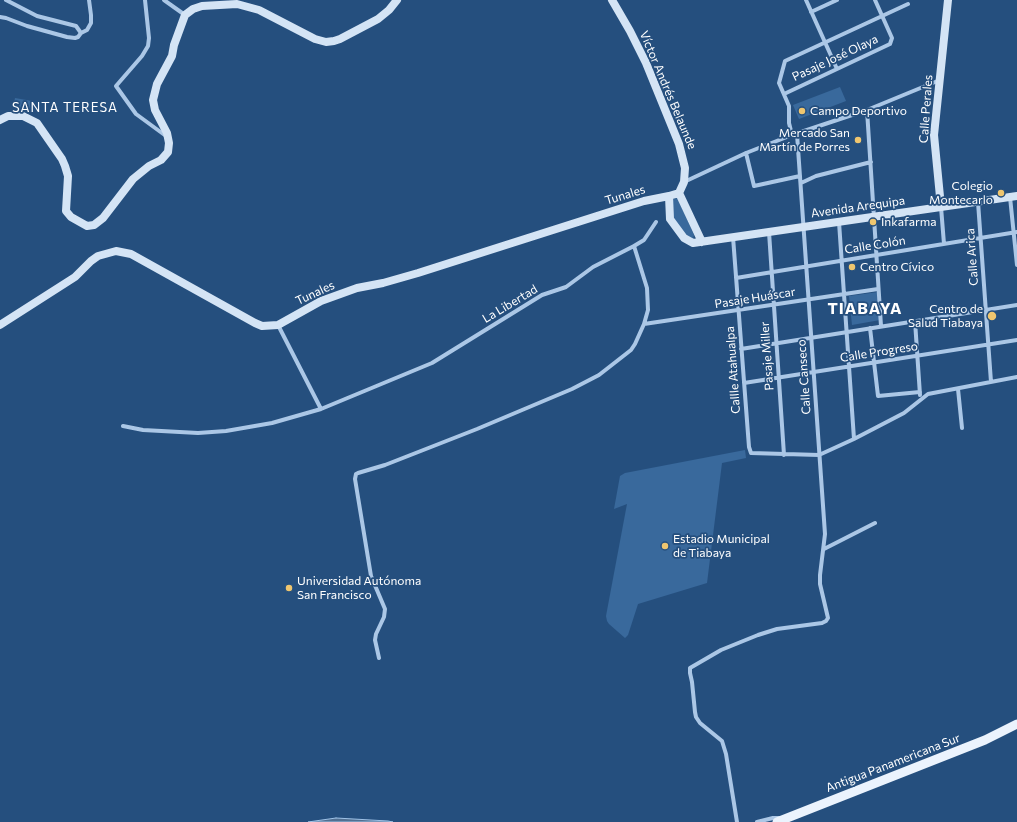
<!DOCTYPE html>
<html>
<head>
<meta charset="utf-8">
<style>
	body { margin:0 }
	canvas { display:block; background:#254f7e }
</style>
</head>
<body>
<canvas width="1017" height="822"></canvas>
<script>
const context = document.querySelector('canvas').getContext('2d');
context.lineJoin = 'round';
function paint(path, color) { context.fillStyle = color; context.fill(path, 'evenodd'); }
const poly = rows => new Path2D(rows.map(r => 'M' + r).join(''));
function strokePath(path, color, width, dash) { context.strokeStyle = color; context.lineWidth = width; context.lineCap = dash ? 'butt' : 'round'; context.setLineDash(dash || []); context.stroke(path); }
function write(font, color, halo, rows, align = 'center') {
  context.font = font + ' Commissioner,sans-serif'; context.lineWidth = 3.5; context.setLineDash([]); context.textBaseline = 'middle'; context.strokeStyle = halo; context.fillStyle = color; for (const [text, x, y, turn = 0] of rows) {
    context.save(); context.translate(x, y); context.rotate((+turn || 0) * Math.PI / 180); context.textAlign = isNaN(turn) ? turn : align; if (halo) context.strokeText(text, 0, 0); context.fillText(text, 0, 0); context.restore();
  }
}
paint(poly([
	[840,87,846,101,799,119,793,105],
	[15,98,32,101,30,112,13,109],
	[676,198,678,199,694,235,693,239,690,240,673,221,671,200],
	[878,292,880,320,852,325,849,296],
	[745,450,746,458,722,463,707,583,638,604,628,635,625,638,609,624,607,621,606,616,627,504,614,509,620,476,625,473]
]), '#39699c');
const water = poly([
	[336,818,388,821,393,822,308,822,336,818]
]);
paint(water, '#527092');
strokePath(water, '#9fc2e6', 1);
strokePath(poly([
	[145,0,149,38,148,46,142,56,116,86,136,114,166,136],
	[164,0,185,15],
	[806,0,837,69],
	[811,12,837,0],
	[0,17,6,18,27,26,67,37,75,38,78,37,81,33,76,26,37,16,6,0],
	[81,33,87,30,91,23,91,15,89,0],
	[784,94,890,44,892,38,875,0],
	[867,110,881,326],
	[792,135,789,123,789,106,779,83,785,61,908,4],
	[746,153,754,186,800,176],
	[684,182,746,153,792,135,867,110,940,80],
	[801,183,816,176,871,162],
	[1010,197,1017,265],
	[978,202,991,382],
	[941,207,944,244],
	[839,222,854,439],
	[769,232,784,455],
	[733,237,749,447,751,453,819,455,854,439,904,413,928,394,1017,377],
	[634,246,644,240,656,222],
	[736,278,1017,232],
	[915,321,920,395],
	[278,325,321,409],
	[870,328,878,396,920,392],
	[741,349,1017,305],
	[744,383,1017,340],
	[958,389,962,428],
	[123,426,143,430,198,433,226,431,272,423,321,409,432,363,542,295,566,287,593,267,634,246,647,288,648,310,644,324],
	[824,549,875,523],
	[379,658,375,640,376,634,384,617,385,609,371,576,355,479,356,474,358,473,385,465,477,429,572,389,599,375,631,350,635,344,644,324,878,289],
	[737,822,726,754,722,741,700,723,696,717,695,712,692,682,690,673,690,668,721,650,758,635,777,629,822,623,826,621,828,618,820,584,820,575,825,534,797,134],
	[757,822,773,818,781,818]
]), '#abc7e6', 4);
strokePath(poly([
	[612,0,630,31,646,63,679,144,685,168,684,182,679,193],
	[0,120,8,116,23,116,37,123,62,159,65,166,68,176,66,211,71,217,87,226,94,225,103,218,133,179,149,166,161,160,168,152,169,143,167,133,155,110,153,100,157,84,172,56,174,45,185,15,193,9,202,6,237,4,259,10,315,39,326,42,334,41,340,39,378,19,389,10,397,0],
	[679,193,702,242],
	[669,196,670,219,684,238,693,243,1017,196],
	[941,207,934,135,948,0],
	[0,325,75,277,91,261,98,256,116,251,131,254,255,323,262,326,278,325,321,301,357,288,383,283,418,273,644,201,669,196,679,193]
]), '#d4e4f5', 8);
strokePath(poly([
	[777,822,985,740,1017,724]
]), '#ebf3fd', 9);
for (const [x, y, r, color] of [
	[802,111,4,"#efc66f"],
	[858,140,4,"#efc66f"],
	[1001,193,4,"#efc66f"],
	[873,222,4,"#efc66f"],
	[852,267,4,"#efc66f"],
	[992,316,5,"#efc66f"],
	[665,546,4,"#efc66f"],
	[289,588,4,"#efc66f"]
]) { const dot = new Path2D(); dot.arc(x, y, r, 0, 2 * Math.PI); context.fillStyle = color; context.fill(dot); strokePath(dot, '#254f7e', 1.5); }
write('12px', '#fff', '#254f7e', [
	["Pasaje José Olaya",835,58,-25],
	["Víctor Andrés Belaunde",668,90,67],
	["Calle Perales",926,109,-86],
	["Tunales",625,195,-17],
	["Avenida Arequipa",858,207,-8],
	["Calle Colón",875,245,-9],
	["Calle Arica",972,257,-94],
	["Tunales",315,293,-25],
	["Pasaje Huáscar",755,298,-9],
	["La Libertad",510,304,-31],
	["Calle Progreso",879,352,-9],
	["Pasaje Miller",767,356,-94],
	["Callle Atahualpa",733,370,-94],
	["Calle Canseco",804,377,-94],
	["Antigua Panamericana Sur",893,763,-21]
]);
write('12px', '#fff', '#254f7e', [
	["Campo Deportivo",810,111],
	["Mercado San",850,133,"right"],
	["Martín de Porres",850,147,"right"],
	["Colegio",993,186,"right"],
	["Montecarlo",993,200,"right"],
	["Inkafarma",881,222],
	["Centro Cívico",860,267],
	["Centro de",983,309,"right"],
	["Salud Tiabaya",983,323,"right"],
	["Estadio Municipal",673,539],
	["de Tiabaya",673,553],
	["Universidad Autónoma",297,581],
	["San Francisco",297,595]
], 'left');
context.letterSpacing = '1px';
write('13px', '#fff', '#254f7e', [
	["SANTA TERESA",65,108]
]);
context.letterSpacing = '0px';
context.letterSpacing = '1px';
write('bold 16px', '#fff', '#254f7e', [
	["TIABAYA",865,309]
]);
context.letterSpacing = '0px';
</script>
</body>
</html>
